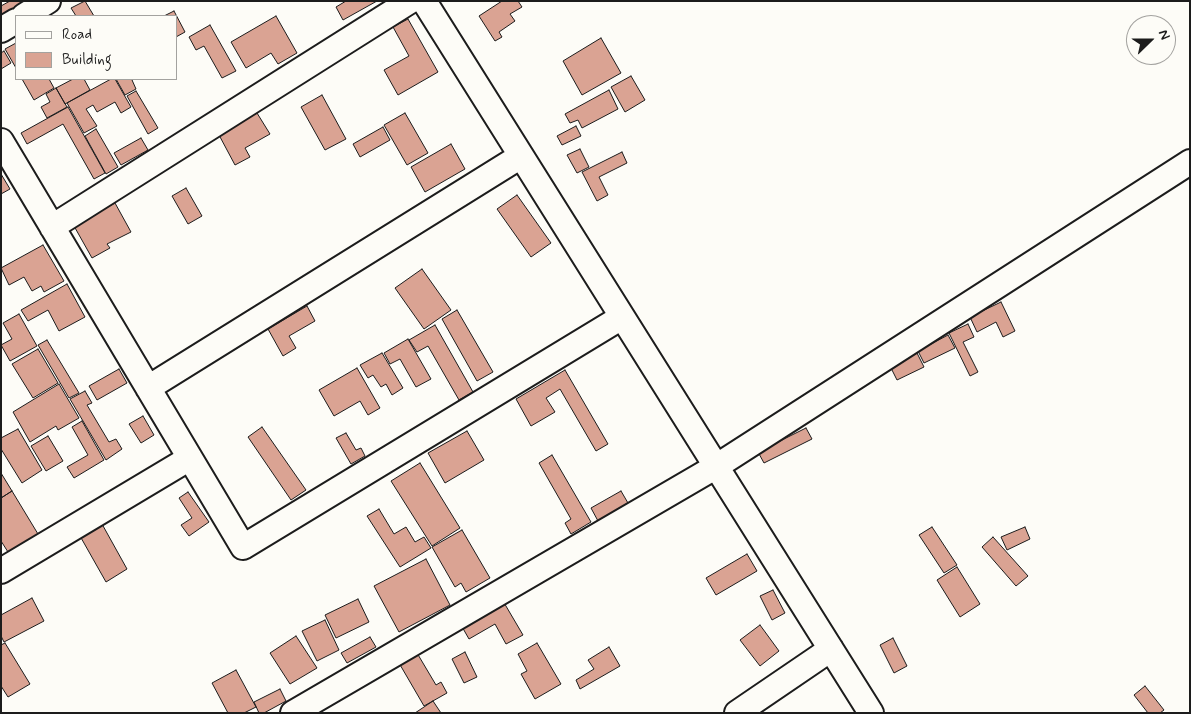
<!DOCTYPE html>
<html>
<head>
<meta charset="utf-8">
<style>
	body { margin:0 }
	#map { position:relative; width:1191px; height:714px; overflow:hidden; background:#fdfcf7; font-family:Mynerve,sans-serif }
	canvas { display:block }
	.frame { position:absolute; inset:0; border:2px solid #1c1c1c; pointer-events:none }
	.legend { position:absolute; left:15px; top:15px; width:162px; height:65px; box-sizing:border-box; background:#fdfcf7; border:1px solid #a3a29f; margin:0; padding:6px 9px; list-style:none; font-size:15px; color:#1c1c1c }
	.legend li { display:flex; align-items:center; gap:10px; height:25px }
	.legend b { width:25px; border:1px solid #a3a29f }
	.north { position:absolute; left:1126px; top:15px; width:50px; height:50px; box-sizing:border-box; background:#fdfcf7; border:1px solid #a3a29f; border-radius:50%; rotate:68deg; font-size:14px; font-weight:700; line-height:20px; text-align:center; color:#1c1c1c }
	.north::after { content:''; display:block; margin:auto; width:18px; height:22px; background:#1c1c1c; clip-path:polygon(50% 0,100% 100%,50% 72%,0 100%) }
</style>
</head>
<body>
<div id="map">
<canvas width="1191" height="714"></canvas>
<div class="frame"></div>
<ul class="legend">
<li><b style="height:6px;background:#fdfcf7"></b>Road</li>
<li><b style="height:14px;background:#daa393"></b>Building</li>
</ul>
<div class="north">N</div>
</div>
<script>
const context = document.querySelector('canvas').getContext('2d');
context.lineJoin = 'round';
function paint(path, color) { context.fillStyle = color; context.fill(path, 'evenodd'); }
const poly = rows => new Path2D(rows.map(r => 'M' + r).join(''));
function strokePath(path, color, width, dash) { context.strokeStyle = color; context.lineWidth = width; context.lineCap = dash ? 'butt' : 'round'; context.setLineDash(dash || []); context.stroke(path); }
const building = poly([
	[10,1,26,1,27,3,1,17,1,6,10,1],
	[85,1,94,16,76,16,71,8,85,1],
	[346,1,377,1,343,20,336,7,346,1],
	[502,1,518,1,522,7,510,14,515,21,499,32,502,37,495,41,479,16,502,1],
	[174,11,185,32,176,37,176,16,164,16,174,11],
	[276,16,297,53,278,64,271,53,246,68,231,42,276,16],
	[408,19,438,72,398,95,384,70,409,56,393,27,408,19],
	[210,25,236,71,222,78,204,46,196,50,189,37,210,25],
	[601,38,621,73,582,95,563,61,601,38],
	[16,43,16,68,5,49,16,43],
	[4,51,11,63,1,69,1,53,4,51],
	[631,76,645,100,625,112,611,87,631,76],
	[22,79,49,79,54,88,34,100,22,79],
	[73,79,84,79,90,90,65,104,56,88,73,79],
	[111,79,115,79,131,107,121,113,115,102,97,112,93,105,86,109,97,126,84,133,67,103,111,79],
	[116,79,134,79,132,80,136,89,125,95,116,79],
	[56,88,67,107,47,118,41,107,50,102,46,94,56,88],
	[609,90,618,109,582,128,578,120,570,123,565,114,609,90],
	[136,91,158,128,148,134,127,96,136,91],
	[322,95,346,139,325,150,301,107,322,95],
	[68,107,105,173,94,179,63,124,27,144,21,133,68,107],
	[257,113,270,134,245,148,250,157,235,165,219,135,257,113],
	[405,113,428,153,407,165,384,125,405,113],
	[576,126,581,136,562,145,557,136,576,126],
	[383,127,390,140,360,157,353,144,383,127],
	[96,129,118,167,106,174,85,136,96,129],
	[141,138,148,150,121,165,114,153,141,138],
	[451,144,465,169,425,192,411,167,451,144],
	[580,149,589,167,577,173,567,155,580,149],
	[622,152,627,163,599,177,608,195,597,201,582,172,622,152],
	[1,174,10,189,1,194,1,174],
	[186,188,202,216,188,224,172,196,186,188],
	[517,195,551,243,531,257,497,209,517,195],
	[115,203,131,232,107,244,110,248,92,258,74,226,115,203],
	[43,245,64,281,44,292,41,286,32,291,24,277,9,285,1,268,43,245],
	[422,269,451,310,424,329,395,288,422,269],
	[67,284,85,317,59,331,48,310,28,321,21,310,67,284],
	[1001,302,1015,331,1003,337,996,322,977,332,970,317,1001,302],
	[307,306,315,321,289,336,296,348,283,356,268,329,307,306],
	[457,310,493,372,477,381,442,319,457,310],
	[19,314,37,346,10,361,1,345,12,339,3,323,19,314],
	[968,324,974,337,963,342,978,372,970,376,949,333,968,324],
	[435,325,473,392,459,400,428,346,417,352,409,340,435,325],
	[948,335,955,348,924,363,918,351,948,335],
	[408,339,431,379,416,387,400,359,390,364,384,353,408,339],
	[47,340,79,393,69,398,38,345,47,340],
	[38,349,58,383,33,398,12,364,38,349],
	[382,353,403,388,392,395,386,384,381,387,373,375,368,378,360,365,382,353],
	[917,353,924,367,897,380,890,366,917,353],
	[357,368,380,408,368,415,360,401,334,416,319,390,357,368],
	[119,369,127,383,97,400,89,386,119,369],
	[565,370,608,444,596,451,560,389,546,398,555,412,531,426,516,399,565,370],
	[59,384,79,418,58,430,56,426,30,442,13,412,59,384],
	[85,391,92,403,87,405,109,442,116,439,122,449,106,460,70,399,85,391],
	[143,416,154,435,141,443,129,424,143,416],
	[82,421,104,460,74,478,67,467,88,455,72,427,82,421],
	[262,427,306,490,291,500,248,437,262,427],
	[806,428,812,439,764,463,758,452,806,428],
	[18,429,42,470,22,483,1,449,1,438,18,429],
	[467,431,484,460,445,483,428,453,467,431],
	[346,433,356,450,361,448,365,456,351,464,336,438,346,433],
	[48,436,63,461,46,471,31,446,48,436],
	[552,455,591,522,571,534,565,523,571,519,539,463,552,455],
	[420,463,460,528,432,546,391,481,420,463],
	[1,473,12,491,1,498,1,473],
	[12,491,38,534,8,552,1,541,1,498,12,491],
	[621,491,628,503,598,521,591,508,621,491],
	[188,492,209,522,189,536,181,525,192,518,179,498,188,492],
	[379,509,394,534,406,527,415,542,424,537,431,548,400,567,367,516,379,509],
	[102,524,127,569,106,582,80,536,102,524],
	[932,527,957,565,944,573,919,535,932,527],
	[1025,527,1030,539,1007,550,1001,537,1025,527],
	[462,530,490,578,466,592,461,583,455,587,432,547,462,530],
	[993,537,1028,576,1016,586,982,547,993,537],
	[747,554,757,571,716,595,706,578,747,554],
	[426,559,450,605,399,632,374,586,426,559],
	[957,567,980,604,960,617,937,580,957,567],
	[773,590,785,613,772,620,760,596,773,590],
	[32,598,44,621,4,642,1,636,1,615,32,598],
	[358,599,369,622,336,638,325,615,358,599],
	[503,601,523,635,506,644,495,624,469,639,461,625,503,601],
	[325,620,339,650,317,661,302,631,325,620],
	[760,625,779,651,760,666,740,640,760,625],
	[296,636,317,668,290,684,270,653,296,636],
	[370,637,376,647,347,663,341,653,370,637],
	[893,638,907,666,894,673,880,645,893,638],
	[5,643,30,684,8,697,1,686,1,645,5,643],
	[537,643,561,684,535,699,521,674,527,671,518,654,537,643],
	[609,647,620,666,580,689,576,680,594,669,588,660,609,647],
	[465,652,477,677,464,683,452,659,465,652],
	[417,653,436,685,441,682,447,693,424,706,399,663,417,653],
	[236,670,256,707,244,713,228,713,212,683,236,670],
	[1145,686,1164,710,1160,713,1148,713,1134,695,1145,686],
	[280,689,286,701,264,713,259,713,254,702,280,689],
	[433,701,441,713,415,713,433,701]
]);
paint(building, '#daa393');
strokePath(building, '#1c1c1c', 1);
const street = poly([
	[424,1,871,713],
	[24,16,48,1],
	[1,30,16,21],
	[1,141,243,547,622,317],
	[52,227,410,1],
	[148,388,521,156],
	[1,571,190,458],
	[293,713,717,466,1190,162],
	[737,713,831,649]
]);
strokePath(street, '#1c1c1c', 28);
strokePath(street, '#fdfcf7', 24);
</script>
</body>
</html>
